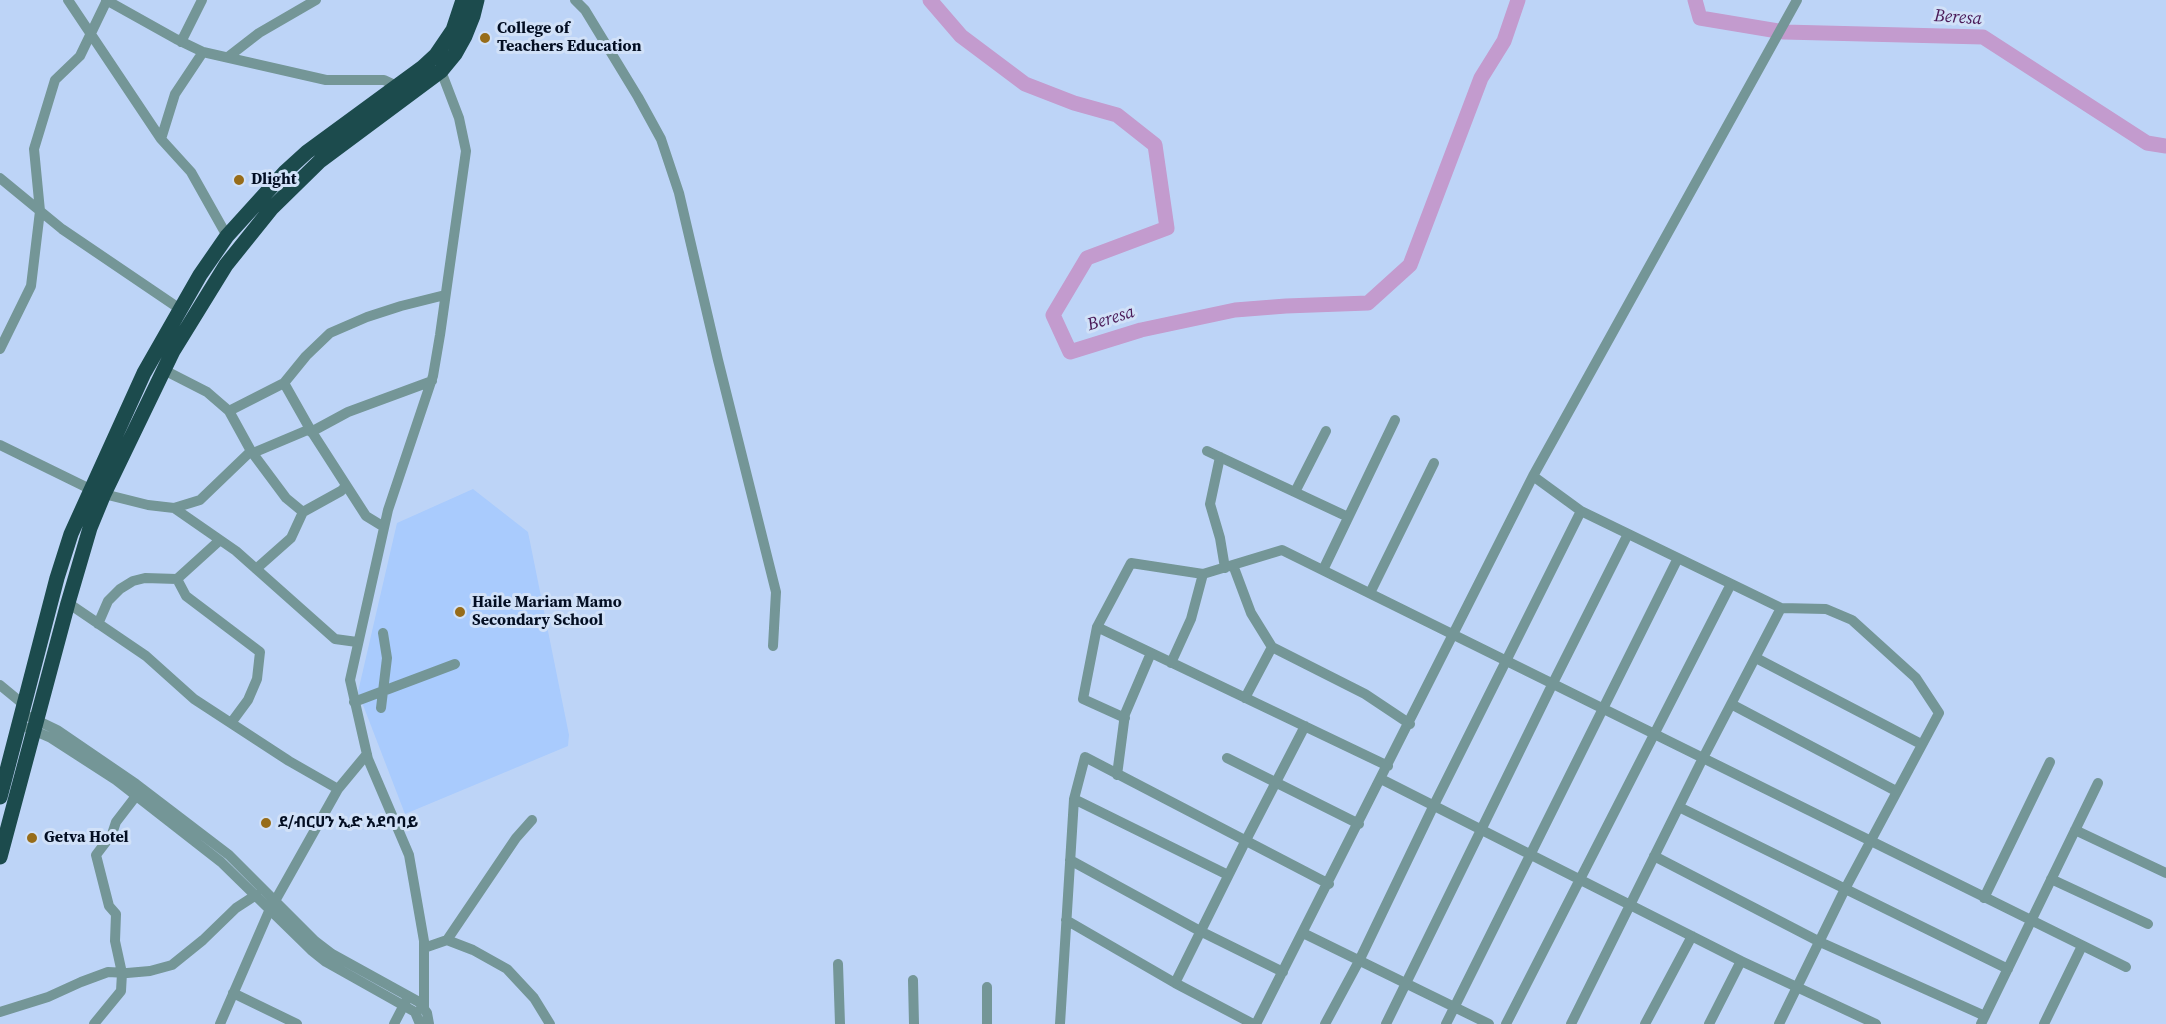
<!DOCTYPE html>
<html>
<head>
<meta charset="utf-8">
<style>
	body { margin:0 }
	canvas { display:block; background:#bdd4f7 }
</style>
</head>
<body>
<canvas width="2166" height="1024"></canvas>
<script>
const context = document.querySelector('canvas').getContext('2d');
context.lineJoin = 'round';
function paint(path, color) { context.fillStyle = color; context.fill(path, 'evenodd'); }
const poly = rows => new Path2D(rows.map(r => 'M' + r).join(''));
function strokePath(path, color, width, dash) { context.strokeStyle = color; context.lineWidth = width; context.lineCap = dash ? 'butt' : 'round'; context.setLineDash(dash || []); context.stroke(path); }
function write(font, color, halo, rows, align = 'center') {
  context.font = font + ' "Source Serif 4","Noto Sans Ethiopic",serif'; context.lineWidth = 6; context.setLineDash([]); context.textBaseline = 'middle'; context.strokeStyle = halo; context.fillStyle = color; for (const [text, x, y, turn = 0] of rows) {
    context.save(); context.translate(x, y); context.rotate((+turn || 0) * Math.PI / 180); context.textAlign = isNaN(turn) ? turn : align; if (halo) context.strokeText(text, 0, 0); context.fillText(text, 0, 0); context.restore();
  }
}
paint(poly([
	[473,489,528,532,569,735,568,746,405,814,358,692,397,523]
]), '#a9cbfd');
strokePath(poly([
	[930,0,961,36,1025,84,1074,103,1117,115,1155,145,1167,228,1087,258,1053,315,1070,352,1141,330,1235,310,1286,306,1368,303,1410,265,1481,78,1504,41,1518,0],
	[1695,0,1700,18,1784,32,1983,37,2147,143,2166,146]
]), '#c39bce', 15);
strokePath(poly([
	[68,0,161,139,191,172,227,236],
	[106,0,176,39,203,52,326,80,384,80,397,86,401,91],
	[575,0,585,10,638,97,661,139,679,193,718,360,776,592,773,646],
	[181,42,202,0],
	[228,57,259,33,316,0],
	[161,139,175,94,203,52],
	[0,178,62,229,180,309],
	[0,349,31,286,40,211,34,149,55,80,80,56,107,0],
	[164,370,207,392,229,411,251,451,200,500,174,508],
	[284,383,306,356,330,333,367,317,401,306,445,295],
	[229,411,284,383,310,429,253,453],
	[310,429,366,516,384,527],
	[311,432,348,412,432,381],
	[0,445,90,489],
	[251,451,286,498,303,512,291,538,256,569],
	[1207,451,1348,517],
	[1220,457,1210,504,1220,538,1225,568],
	[1533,476,1581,511,1781,608,1703,758,1571,1024],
	[1295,492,1326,431],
	[104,494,148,505,174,508,236,551,335,639,357,642],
	[303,512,341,491,346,486],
	[1233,565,1251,613,1272,647],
	[1323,570,1395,420],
	[177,579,186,596,260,652,257,679,248,700,231,723],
	[1370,593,1434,463],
	[68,603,146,656,194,699,289,761,338,789,367,754],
	[98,624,108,601,120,589,133,581,145,578,177,579,220,540],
	[1097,627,1083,699,1125,718],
	[1756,658,1921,744],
	[1171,663,1191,619,1203,574],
	[0,685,23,704],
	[1245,698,1272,647,1365,694,1410,724],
	[354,702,455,664],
	[1731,704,1896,791],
	[381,708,387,658,383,633],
	[30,717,57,730,136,784,229,855,315,941,332,954,419,1002,427,1013,429,1024],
	[28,728,51,738,116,780,221,862,311,950,326,962,415,1012,420,1024],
	[1227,758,1359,824],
	[1388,766,1097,627,1131,563,1203,574,1282,550,2126,967],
	[1117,775,1125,714,1151,653],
	[1381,779,1741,961,1876,1024],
	[1679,807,2008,969],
	[2075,830,2166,873],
	[1654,856,1820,942,1985,1016],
	[1070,860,1200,931,1283,972],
	[1228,875,1074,799,1085,757,1329,884],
	[2051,879,2148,924],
	[1984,898,2050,762],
	[275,901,338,789],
	[1066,920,1175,983,1253,1024],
	[1303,933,1489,1024],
	[447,940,473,950,507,969,534,998,550,1024],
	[424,948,447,940,516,838,532,820],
	[838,964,840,1024],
	[913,980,914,1024],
	[1175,983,1245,842,1305,726],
	[987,987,987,1024],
	[233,993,297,1024],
	[424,1008,424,941,409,855,368,759,350,680,388,510,433,376,440,335,466,151,459,118,441,71],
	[0,1012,48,997,81,982,108,972,127,973,150,971,172,965,203,940,236,908,256,895],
	[94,1024,121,991,122,973,115,941,116,914,109,906,96,855,112,834,116,822,136,796],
	[220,1024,270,909],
	[394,1024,407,999],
	[1060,1024,1074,799],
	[1256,1024,1533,476,1797,0],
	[1325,1024,1359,961,1434,805,1581,511],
	[1386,1024,1553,683,1628,534],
	[1446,1024,1678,558],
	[1506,1024,1731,584],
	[1645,1024,1692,936],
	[1709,1024,1741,961],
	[1779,1024,1845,889,1939,713,1916,678,1852,620,1826,609,1781,608],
	[1981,1024,2098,783],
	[2044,1024,2082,946]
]), '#749697', 10);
strokePath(poly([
	[0,797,57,578,71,534,144,373,200,275,227,236,285,172,307,152,423,67,436,55,453,30,463,0],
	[0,857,68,603,90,528,104,494,173,351,226,265,271,209,320,161,441,71,455,54,465,36,473,16,477,0]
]), '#1c4b4d', 15);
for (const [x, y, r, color] of [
	[485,38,6,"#976c19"],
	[239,180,6,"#976c19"],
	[460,612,6,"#976c19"],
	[266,823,6,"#976c19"],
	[32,838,6,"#976c19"]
]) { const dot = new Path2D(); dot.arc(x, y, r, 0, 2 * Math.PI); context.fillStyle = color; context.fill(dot); strokePath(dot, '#d1e1f8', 2); }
write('bold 16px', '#030e22', '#d1e1f8', [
	["College of",497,29],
	["Teachers Education",497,47],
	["Dlight",251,180],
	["Haile Mariam Mamo",472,603],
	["Secondary School",472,621],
	["ደ/ብርሀን ኢድ አደባባይ",278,823],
	["Getva Hotel",44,838]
], 'left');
write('italic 18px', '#4a1957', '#d1e1f8', [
	["Beresa",1958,18,4],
	["Beresa",1111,319,-17]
]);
</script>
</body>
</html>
